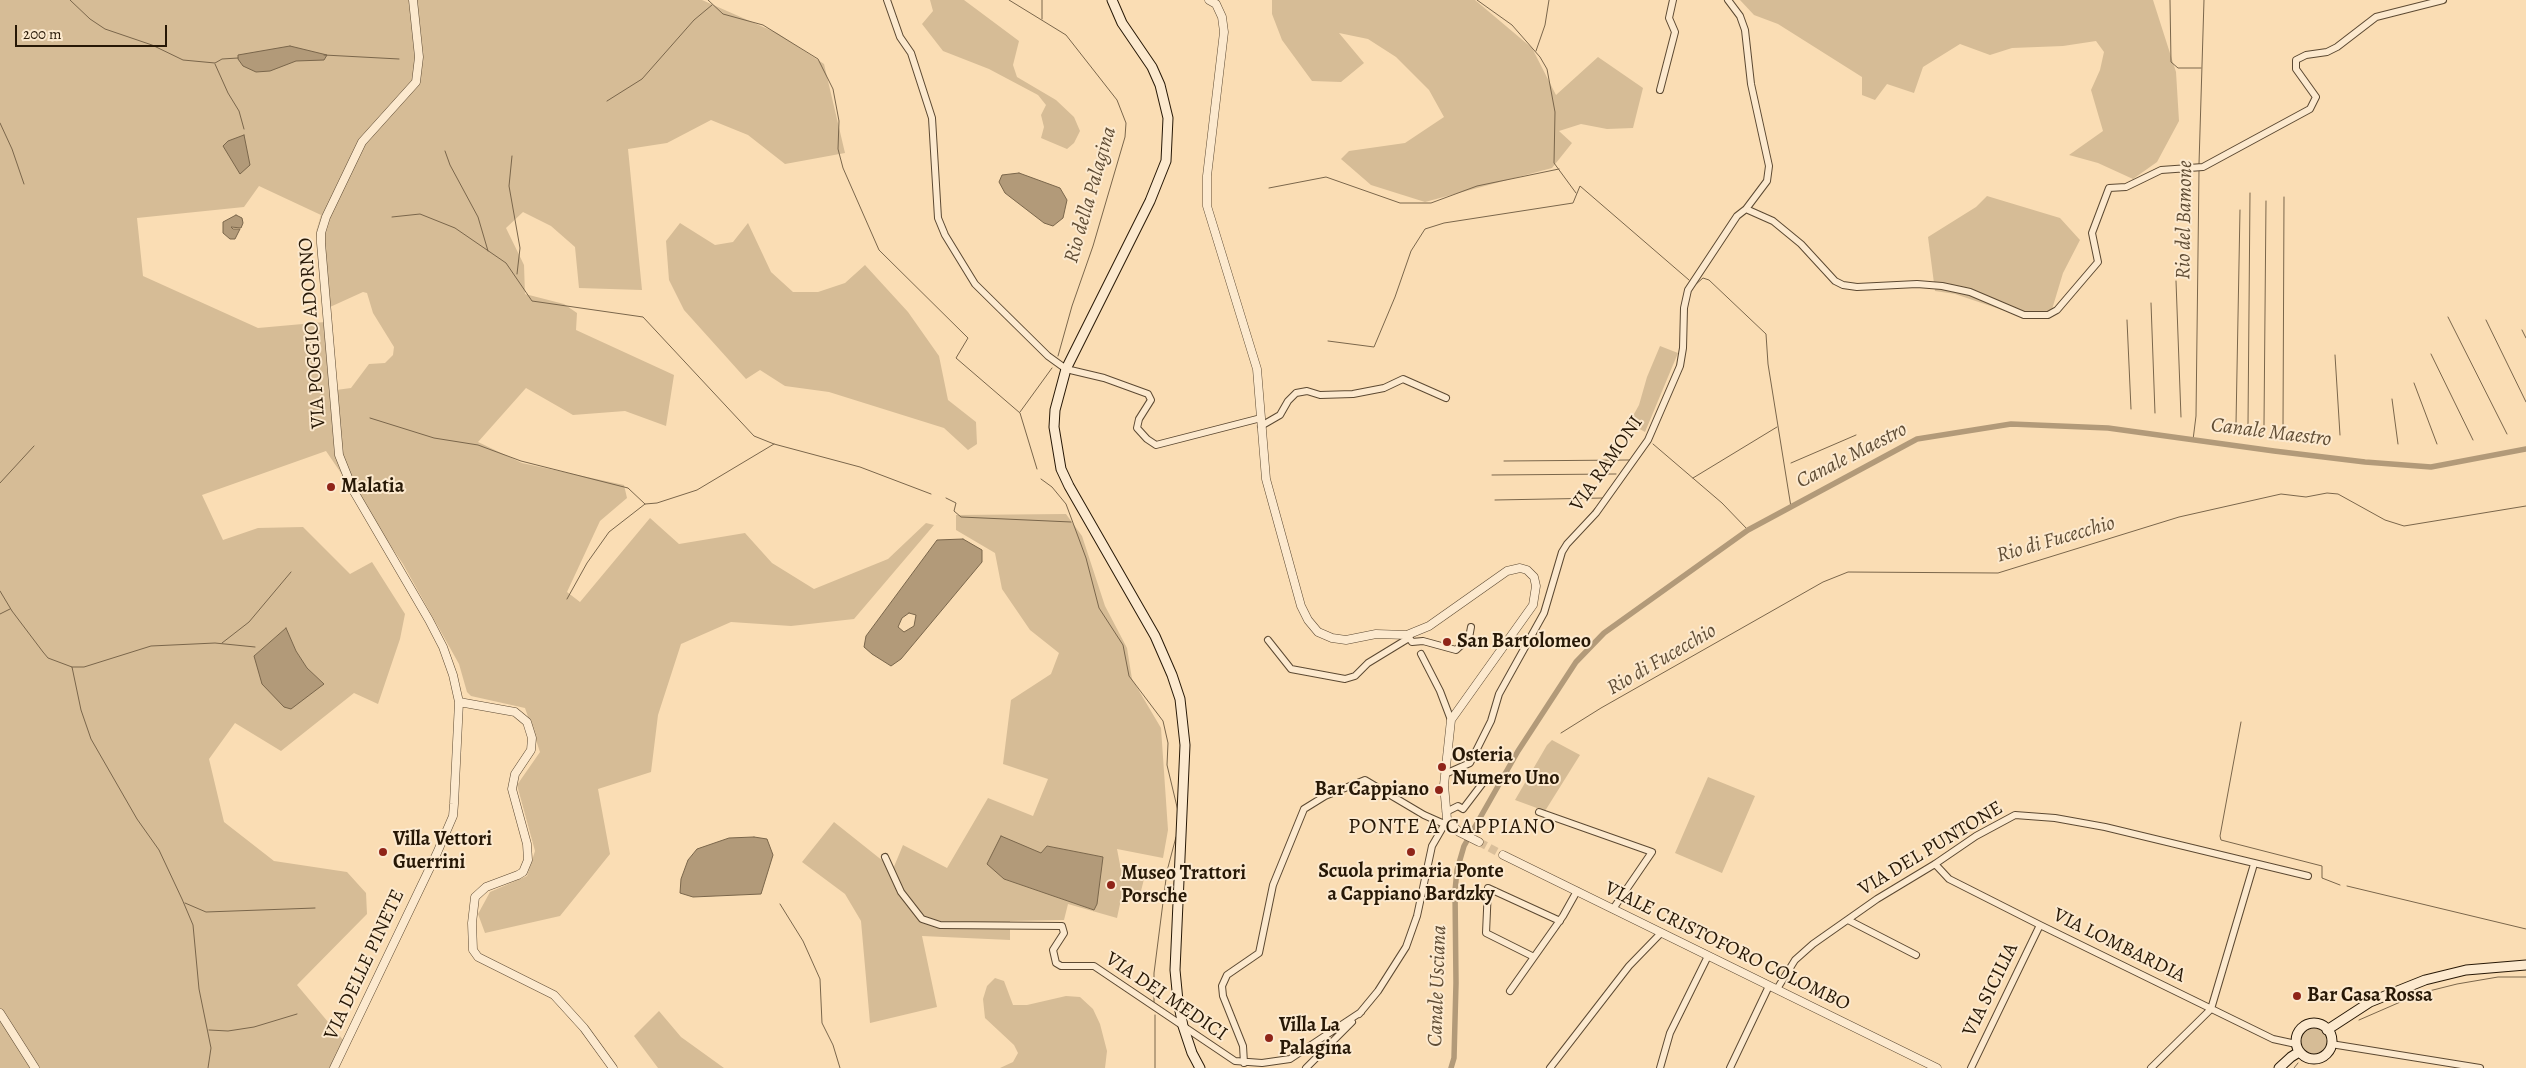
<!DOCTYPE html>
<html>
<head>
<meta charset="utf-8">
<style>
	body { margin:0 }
	#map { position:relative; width:2526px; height:1068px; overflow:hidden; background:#faddb4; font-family:Alegreya,serif }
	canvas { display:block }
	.scale { position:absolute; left:15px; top:25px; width:152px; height:22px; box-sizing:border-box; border:2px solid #271806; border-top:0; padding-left:6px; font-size:15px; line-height:18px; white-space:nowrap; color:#271806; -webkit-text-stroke:4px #fce9ce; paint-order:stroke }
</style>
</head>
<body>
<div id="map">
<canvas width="2526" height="1068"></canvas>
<div class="scale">200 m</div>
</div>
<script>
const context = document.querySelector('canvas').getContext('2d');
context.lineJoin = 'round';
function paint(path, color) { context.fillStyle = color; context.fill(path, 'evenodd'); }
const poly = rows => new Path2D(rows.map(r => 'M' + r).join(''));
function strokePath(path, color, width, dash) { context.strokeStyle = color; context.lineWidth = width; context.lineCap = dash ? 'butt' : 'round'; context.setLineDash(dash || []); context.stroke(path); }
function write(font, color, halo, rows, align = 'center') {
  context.font = font + ' Alegreya,serif'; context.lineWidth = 4; context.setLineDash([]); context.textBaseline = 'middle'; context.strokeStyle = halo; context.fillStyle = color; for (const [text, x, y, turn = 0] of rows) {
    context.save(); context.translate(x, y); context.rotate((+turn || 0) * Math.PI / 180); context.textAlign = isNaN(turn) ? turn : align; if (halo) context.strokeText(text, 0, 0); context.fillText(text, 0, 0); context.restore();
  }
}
paint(poly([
	[0,0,702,0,777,33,824,64,845,153,785,164,748,135,711,120,667,143,628,149,642,290,579,288,575,247,551,226,523,212,506,228,524,265,525,294,564,304,577,313,576,330,674,375,666,426,625,411,573,415,526,388,478,442,522,463,624,485,627,498,600,521,567,592,580,602,650,518,679,544,745,533,772,563,814,589,888,559,926,523,934,525,854,619,791,626,731,622,681,644,658,715,651,772,598,789,610,854,560,916,485,933,478,914,490,892,527,876,535,851,517,785,540,752,525,708,471,696,467,692,459,664,403,564,326,451,202,495,223,540,258,528,303,527,350,574,372,562,405,614,400,639,378,704,354,693,281,751,235,723,209,759,224,822,274,861,347,872,366,893,367,914,297,985,344,1041,330,1068,0,1068],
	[259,186,321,215,316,232,325,322,258,328,143,276,137,218,244,207],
	[363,292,367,293,373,313,394,347,393,355,385,363,369,364,351,388,336,390,330,307],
	[286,628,296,651,307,668,324,684,254,656],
	[930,0,964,0,1019,41,1013,65,1017,77,1056,100,1074,117,1080,131,1074,143,1067,149,1041,138,1044,127,1041,115,1046,105,1038,95,989,69,943,51,922,24,933,11],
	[1272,0,1475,0,1532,48,1556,95,1598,57,1643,88,1633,128,1607,129,1581,124,1559,131,1572,143,1552,168,1425,202,1371,185,1341,159,1349,151,1405,143,1444,117,1429,90,1396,57,1368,39,1339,33,1364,63,1341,82,1312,81,1282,40,1272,14],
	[1740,0,2153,0,2176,72,2179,121,2157,162,2133,179,2098,163,2069,155,2103,131,2091,90,2100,70,2104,52,2096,41,2063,46,2012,48,1990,55,1960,44,1923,67,1914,93,1887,84,1875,100,1862,95,1862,77,1778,24,1754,15],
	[1987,196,2060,218,2080,240,2063,273,2050,316,2026,318,1955,294,1935,291,1928,237,1976,207],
	[680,223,715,245,733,242,748,223,771,272,793,292,818,292,845,283,865,265,908,312,939,356,948,400,976,422,977,444,968,450,944,428,829,392,785,386,760,370,746,379,684,310,669,280,666,241],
	[1660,346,1678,353,1645,432,1629,423,1639,405,1647,377],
	[1066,514,1082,536,1105,606,1127,648,1132,679,1161,728,1168,830,1163,858,1117,849,1121,870,1144,879,1141,891,1123,890,1117,918,1068,904,1064,920,1010,921,1010,940,922,936,937,1007,870,1023,861,921,845,894,802,862,834,822,893,869,903,845,947,868,988,798,1033,816,1048,779,1003,764,1011,700,1051,674,1059,653,1030,630,1002,589,995,553,956,530,956,515],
	[1047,846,1103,857,1094,910,1004,879,1031,851,1041,853],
	[1552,740,1580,755,1545,811,1515,800,1547,745],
	[1708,777,1755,796,1722,873,1675,853],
	[995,978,1004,981,1013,1005,1027,1005,1066,996,1080,997,1093,1009,1100,1024,1107,1051,1105,1068,1000,1068,1013,1062,1018,1053,1014,1045,985,1018,983,999,987,986],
	[659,1011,681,1037,724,1068,658,1068,634,1036],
	'2300 1042a14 14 0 1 1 28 0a14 14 0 1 1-28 0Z'
]), '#d6bc96');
const water = poly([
	[290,46,327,55,324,60,296,61,270,71,256,72,243,66,238,59,238,55,290,46],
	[244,135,250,165,240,174,223,146,228,141,244,135],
	[1019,173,1060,188,1067,200,1063,218,1053,226,1044,223,1005,193,999,182,1002,175,1019,173],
	[236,215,242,218,243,223,241,228,231,227,233,229,240,229,235,239,230,239,223,233,223,222,236,215],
	[963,539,982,550,982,562,901,659,891,666,872,654,864,647,866,636,937,540,963,539],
	[909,613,916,615,914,626,904,632,898,627,902,618,909,613],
	[286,628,296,651,307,668,324,684,291,709,284,707,262,684,254,656,286,628],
	[1001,836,1041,853,1047,846,1103,857,1097,904,1094,910,1004,879,987,864,1001,836],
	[754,837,767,839,773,855,761,894,693,897,680,893,681,879,688,860,697,849,729,838,754,837]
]);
paint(water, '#b29a79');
strokePath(water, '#7a664b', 1);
strokePath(poly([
	[70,0,90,19,105,29,152,45,183,60,215,63,222,59,238,58],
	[708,0,723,14,763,25,818,59,833,89,839,121,838,149,843,168,879,250,968,338,956,358,1020,413,1037,469],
	[1009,0,1066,35,1117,100,1126,123,1125,137,1093,246,1072,306,1058,356],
	[1477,0,1512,25,1540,57,1547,69,1555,112,1554,163,1576,193],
	[2170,0,2171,62,2178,68,2201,68],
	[1042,19,1042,0],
	[1536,51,1545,25,1549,0],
	[324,55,399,59],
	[215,64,228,93,239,111,244,129],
	[607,101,642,79,694,20,712,5],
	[0,123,12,149,24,184],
	[445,151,450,165,478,217,488,251],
	[512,156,509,186,520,248,517,274],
	[2199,164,2204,0],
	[1269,188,1326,177,1400,203,1431,203,1477,186,1559,169],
	[392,217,420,214,455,228,506,263,532,301,643,317,754,436,774,444,860,467,931,494],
	[2176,281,2181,417],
	[1695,285,1703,278,1709,280,1766,334,1768,364,1791,507],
	[2151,303,2155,413],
	[2448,317,2507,434],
	[2127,320,2131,409],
	[2486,320,2526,402],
	[2522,330,2526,338],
	[1328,341,1374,347,1395,297,1411,251,1425,229,1444,223,1573,203,1580,186,1689,280],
	[2431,354,2473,440],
	[2335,355,2340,435],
	[2414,383,2437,444],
	[2392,399,2398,444],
	[1020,412,1052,368],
	[370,418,434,438,478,445,521,461,628,488,645,504],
	[2236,424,2240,210],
	[2248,425,2250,193],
	[2264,425,2266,201],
	[2283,429,2284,197],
	[2193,440,2196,416,2199,171],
	[1653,444,1722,503,1748,530],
	[1504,461,1630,460],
	[1791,463,1856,435],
	[1492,475,1616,474],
	[1693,478,1777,427],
	[1041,479,1052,487,1066,504,1086,558,1099,608,1123,645,1129,676,1163,721,1168,743,1167,765,1178,811],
	[0,483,34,446],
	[946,498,956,503,954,511,961,517,1071,522],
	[1495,500,1604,498],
	[1586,519,1598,505],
	[0,591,12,611,43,652,48,658,72,667,81,710,91,739,137,819,159,850,182,899,193,925,199,989,211,1048,208,1068],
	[567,599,587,563,609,532,645,504,657,503,697,490,774,444],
	[0,614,10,609],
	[222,643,249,622,291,572],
	[72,667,84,667,151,646,215,643,255,647],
	[2241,722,2220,836,2221,840,2322,866,2322,878,2340,885],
	[1561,733,1601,708,1823,582,1848,572,1998,573,2179,517,2281,494,2306,497,2327,493,2338,494,2385,520,2404,526,2526,506],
	[2347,886,2526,929],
	[185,903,206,912,315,908],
	[780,904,803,941,820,979,822,1023,833,1045,840,1068],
	[1154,1002,1154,973,1167,871,1176,837],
	[1155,1015,1155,1068],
	[2359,1020,2421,993,2457,984,2498,977,2526,977],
	[209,1030,228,1031,254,1027,297,1014],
	[2294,1068,2298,1063]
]), '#7a664b', 1);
strokePath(poly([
	[1451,1068,1454,1058,1456,983,1455,891,1457,870,1464,846,1518,751,1576,662,1604,633,1748,530,1917,439,2011,424,2108,428,2274,451,2365,462,2431,467,2526,449]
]), '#b29a79', 5.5);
strokePath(poly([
	[1479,842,1503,855]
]), '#dabf9a', 8, [8, 4]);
const minor = poly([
	[887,0,900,37,911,53,932,118,938,218,945,235,975,284,1048,356,1066,369,1104,378,1148,394,1151,400,1139,419,1137,428,1147,439,1156,445,1261,418],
	[1660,90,1675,32,1669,18,1673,0],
	[1746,209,1773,221,1801,244,1835,281,1843,285,1857,287,1917,284,1942,286,1970,292,2024,315,2048,315,2057,310,2098,262,2092,233,2109,188,2126,187,2161,170,2203,167,2310,109,2316,97,2296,69,2296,60,2306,55,2327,52,2337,47,2376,17,2443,0],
	[1261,426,1280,415,1288,401,1296,393,1307,391,1320,395,1353,394,1384,388,1403,379,1446,398],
	[1408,636,1412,642,1423,641,1456,650,1469,638,1471,627],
	[1268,640,1291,669,1345,679,1355,676,1368,663,1409,638],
	[1421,654,1440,691,1451,720],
	[1445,774,1470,763,1491,721,1499,694,1544,613,1562,552,1567,544,1596,513,1648,440,1680,366,1683,348,1684,308,1688,290,1737,216,1746,209,1767,181,1769,166,1751,84,1745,30,1740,16,1728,0],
	[1446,812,1458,806,1463,809,1482,784],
	[1539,812,1652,852,1613,909],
	[885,857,901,892,922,919,940,925,1062,926,1064,933,1053,950,1056,963,1061,966,1094,966,1235,1061,1262,1063,1290,1059,1361,1012],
	[1935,864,1949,879,2040,925,2273,1039,2296,1044],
	[1848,920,1916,955],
	[1534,957,1486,933,1488,888,1560,921],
	[1777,989,1795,960,1813,944,1877,899,1935,864,1976,836,2015,815,2055,818,2105,827,2308,876],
	[1510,991,1563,916,1577,891],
	[1359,1014,1378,991,1406,947,1417,916,1432,846,1443,827,1448,822],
	[2331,1044,2480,1068],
	[1244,1063,1243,1046,1223,996,1222,986,1227,975,1259,953,1273,885,1304,809,1325,796,1365,780,1424,815,1442,823,1448,822],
	[1306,1068,1352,1022],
	[1550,1068,1629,966,1661,933],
	[1660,1068,1670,1033,1708,956],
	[1730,1068,1769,986],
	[1971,1068,2040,925],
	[2151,1068,2211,1009,2254,864]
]);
const tertiary = poly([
	[1209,0,1216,4,1222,17,1224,32,1207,176,1207,206,1257,369,1266,479,1301,606,1308,620,1318,632,1332,638,1346,640,1376,634,1407,635,1429,626,1507,571,1520,568,1527,570,1534,577,1536,586,1533,605,1451,720,1444,785,1447,819,1459,832,1479,842],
	[459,702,515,712,527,722,532,738,531,750,515,774,512,789,527,844,528,860,523,872,518,875,486,887,475,897,472,923,473,950,478,957,554,995,584,1028,613,1068],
	[1503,855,1937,1068],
	[0,1013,35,1068],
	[334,1068,437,853,453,816,454,804,459,702,453,675,443,647,429,620,353,490,339,455,321,243,321,233,326,217,362,142,416,82,419,57,413,0]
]);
const secondary = poly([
	[1112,0,1122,23,1152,67,1160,85,1168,118,1166,161,1150,201,1066,369,1055,410,1054,427,1061,469,1069,486,1155,636,1172,675,1180,699,1185,745,1175,970,1178,1001,1183,1026,1192,1053,1200,1068],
	'2296 1041a18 18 0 1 1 36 0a18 18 0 1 1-36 0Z',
	[2327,1030,2370,1002,2425,980,2466,970,2526,965],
	[2279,1068,2291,1057,2299,1052]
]);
strokePath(minor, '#5c4932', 8);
strokePath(tertiary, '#5c4932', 9);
strokePath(secondary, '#271806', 11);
strokePath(minor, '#fce9ce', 6);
strokePath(tertiary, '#fce9ce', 8);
strokePath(secondary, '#fce9ce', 9);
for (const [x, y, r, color] of [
	[331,487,5,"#8f2418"],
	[1447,642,5,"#8f2418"],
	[1442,767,5,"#8f2418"],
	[1439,790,5,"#8f2418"],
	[383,852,5,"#8f2418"],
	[1411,852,5,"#8f2418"],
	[1111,885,5,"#8f2418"],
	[2297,996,5,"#8f2418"],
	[1269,1038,5,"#8f2418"]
]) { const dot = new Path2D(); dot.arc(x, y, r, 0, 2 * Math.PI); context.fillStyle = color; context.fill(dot); strokePath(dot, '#fce9ce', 2); }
write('20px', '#271806', '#fce9ce', [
	["VIA POGGIO ADORNO",313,333,-94],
	["VIA RAMONI",1607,464,-55],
	["VIA DEL PUNTONE",1931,849,-31],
	["VIA LOMBARDIA",2119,946,26],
	["VIALE CRISTOFORO COLOMBO",1727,947,26],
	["VIA DELLE PINETE",365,965,-65],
	["VIA SICILIA",1991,990,-64],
	["VIA DEI MEDICI",1166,997,34]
]);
write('bold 20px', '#271806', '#fce9ce', [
	["Malatia",341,487],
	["San Bartolomeo",1457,642],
	["Osteria",1452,756],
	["Numero Uno",1452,779],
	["Bar Cappiano",1429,790,"right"],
	["Villa Vettori",393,840],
	["Guerrini",393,863],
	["Scuola primaria Ponte",1411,872,"center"],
	["a Cappiano Bardzky",1411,895,"center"],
	["Museo Trattori",1121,874],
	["Porsche",1121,897],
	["Bar Casa Rossa",2307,996],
	["Villa La",1279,1026],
	["Palagina",1279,1049]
], 'left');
write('italic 21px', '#5f4c34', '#fce9ce', [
	["Rio della Palagina",1091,195,-74],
	["Rio del Bamone",2185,220,-89],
	["Canale Maestro",2271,433,7],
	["Canale Maestro",1852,456,-27],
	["Rio di Fucecchio",2056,540,-16],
	["Rio di Fucecchio",1662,660,-30],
	["Canale Usciana",1438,986,-88]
]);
context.letterSpacing = '1px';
write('22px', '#271806', '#fce9ce', [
	["PONTE A CAPPIANO",1452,828]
]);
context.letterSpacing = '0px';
</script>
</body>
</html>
